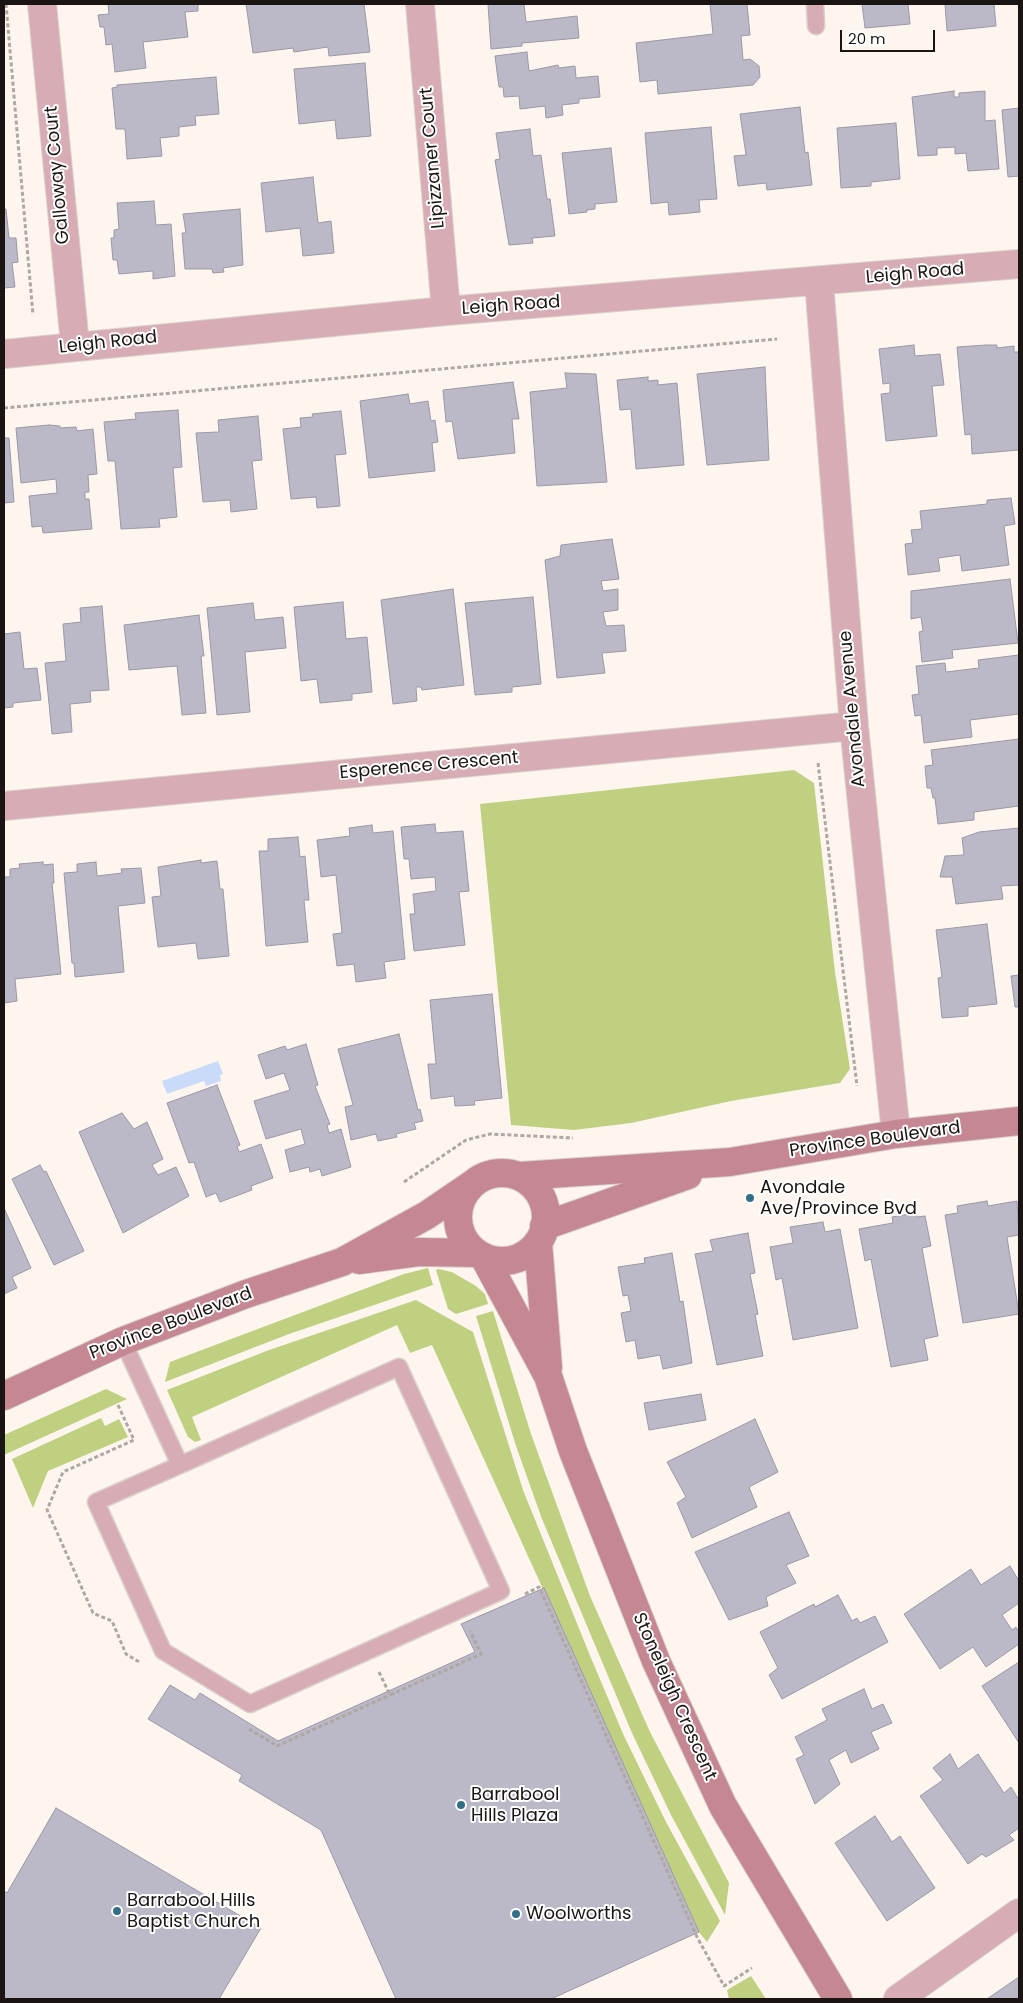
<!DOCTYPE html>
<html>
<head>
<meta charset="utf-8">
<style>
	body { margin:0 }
	#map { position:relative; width:1023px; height:2003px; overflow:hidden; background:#fef5ef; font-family:Poppins,sans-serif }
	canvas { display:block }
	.frame { position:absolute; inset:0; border:5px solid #1a1512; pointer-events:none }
	.scale { position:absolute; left:840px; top:30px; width:95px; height:22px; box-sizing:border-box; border:2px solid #1a1512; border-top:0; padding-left:6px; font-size:15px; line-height:18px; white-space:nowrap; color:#1a1512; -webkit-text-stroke:4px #fff; paint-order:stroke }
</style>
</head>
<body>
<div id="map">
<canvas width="1023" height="2003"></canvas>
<div class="frame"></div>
<div class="scale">20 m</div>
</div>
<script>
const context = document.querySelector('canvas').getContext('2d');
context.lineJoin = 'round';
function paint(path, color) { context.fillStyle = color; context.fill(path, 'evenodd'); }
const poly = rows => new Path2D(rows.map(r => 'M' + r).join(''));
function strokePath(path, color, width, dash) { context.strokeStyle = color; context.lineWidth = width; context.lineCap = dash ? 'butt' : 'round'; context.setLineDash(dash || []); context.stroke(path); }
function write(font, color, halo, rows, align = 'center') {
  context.font = font + ' Poppins,sans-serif'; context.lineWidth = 4; context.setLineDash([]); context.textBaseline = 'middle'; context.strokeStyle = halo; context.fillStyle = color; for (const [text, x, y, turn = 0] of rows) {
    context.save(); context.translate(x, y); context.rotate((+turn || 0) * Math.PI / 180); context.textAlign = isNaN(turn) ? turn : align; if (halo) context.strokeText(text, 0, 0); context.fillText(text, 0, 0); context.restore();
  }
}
paint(poly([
	[794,770,814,783,835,972,850,1069,840,1083,731,1101,631,1123,574,1130,511,1125,480,804],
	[428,1268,433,1285,289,1334,165,1382,170,1362,404,1274],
	[438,1269,452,1272,476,1286,485,1294,488,1304,456,1314,448,1309,436,1270],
	[416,1300,473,1332,523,1490,591,1658,624,1736,666,1822,720,1921,707,1942,699,1932,432,1345,410,1353,397,1325,192,1417,201,1440,195,1442,188,1437,167,1390,269,1350],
	[493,1311,531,1434,590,1596,650,1732,729,1883,725,1915,671,1815,632,1733,542,1519,516,1446,476,1316],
	[106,1389,127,1399,4,1455,4,1435],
	[101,1418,105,1426,119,1419,128,1437,48,1471,33,1508,12,1459],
	[751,1976,766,1999,729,1999,727,1990]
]), '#bfd180');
paint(poly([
	[218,1061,223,1074,220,1075,221,1081,206,1086,204,1081,167,1094,162,1081]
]), '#c9dbf8');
const building = poly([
	[108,4,198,4,198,11,185,12,188,37,143,42,146,68,115,72,112,44,106,45,104,27,100,27,98,15,109,14,108,4],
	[246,4,364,4,370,52,329,56,328,47,294,52,293,48,253,53,246,4],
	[488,4,524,4,526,22,577,16,579,38,522,43,522,46,491,49,488,4],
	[710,4,747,4,750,35,741,36,743,60,750,59,759,66,760,77,753,85,658,94,657,80,640,82,636,43,713,34,710,4],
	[862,4,908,4,910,24,865,28,862,4],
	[945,4,994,4,996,26,947,31,945,4],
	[527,52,529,71,558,65,559,68,575,66,576,78,598,76,600,97,579,99,579,103,562,105,563,115,546,118,545,106,520,109,519,96,504,97,503,87,499,87,495,56,527,52],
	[365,63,371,136,337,139,335,120,299,124,294,69,365,63],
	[216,77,219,114,195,116,196,125,179,127,179,136,160,138,162,156,127,159,125,129,116,129,112,88,117,87,117,85,216,77],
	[954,91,954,97,959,97,959,93,985,91,985,121,995,120,999,169,968,171,966,153,955,154,955,147,937,148,937,155,918,156,912,97,954,91],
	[800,107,805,153,808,152,812,185,767,190,766,183,738,186,734,156,746,155,740,114,800,107],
	[1019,108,1019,176,1008,177,1002,110,1019,108],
	[896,123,900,179,871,182,871,186,841,188,837,128,896,123],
	[711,127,717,199,699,200,700,212,669,215,668,202,651,204,645,133,711,127],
	[530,129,533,156,541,155,547,199,550,199,555,236,532,238,533,243,509,245,495,160,500,159,496,133,530,129],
	[611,148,617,202,595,204,595,209,587,210,587,212,569,214,562,153,611,148],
	[313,177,318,223,331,221,334,253,303,256,300,228,266,232,261,183,313,177],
	[154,201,156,225,171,224,175,276,153,279,153,271,119,274,117,260,113,260,111,238,114,238,114,230,119,229,117,203,154,201],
	[4,209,6,209,9,238,16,238,18,262,12,263,15,287,4,288,4,209],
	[240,209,243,265,223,268,224,272,213,273,212,269,185,269,182,233,186,233,183,214,240,209],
	[914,345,915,356,940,354,944,385,932,386,937,436,886,441,881,394,890,393,890,383,883,384,879,349,914,345],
	[986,345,997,345,997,348,1014,346,1014,352,1019,352,1019,450,972,454,971,434,965,435,957,347,986,345],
	[765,367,769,460,707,465,697,374,765,367],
	[565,373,596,374,607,482,537,486,530,392,567,388,565,373],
	[648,377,648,381,658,380,658,385,677,383,684,465,636,469,631,409,620,410,617,380,648,377],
	[513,382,519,419,512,419,515,453,458,459,452,421,446,422,443,390,513,382],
	[408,394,410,404,428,401,431,421,435,420,438,442,432,443,435,471,369,478,360,401,408,394],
	[178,410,182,467,173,468,177,517,159,519,160,527,121,529,115,461,108,461,104,422,136,419,135,413,178,410],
	[341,411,346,454,335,455,340,506,317,508,316,497,291,499,283,429,301,427,300,418,313,417,312,414,341,411],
	[258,416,262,460,252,461,257,509,231,512,230,500,203,502,196,433,219,432,218,420,258,416],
	[49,425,60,426,60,428,76,427,77,431,93,429,97,474,88,475,89,492,85,492,85,499,89,499,92,529,43,533,42,526,32,527,29,496,57,493,56,479,21,483,16,428,49,425],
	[4,438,9,438,14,502,4,503,4,438],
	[1011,498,1015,524,1004,526,1009,565,962,571,960,555,938,558,940,571,908,575,905,544,913,543,911,530,922,529,920,511,987,504,987,500,1011,498],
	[612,539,619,579,601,581,603,591,618,589,618,610,603,612,606,626,624,625,626,651,602,653,605,673,557,678,545,560,560,556,561,545,612,539],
	[1010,579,1018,643,952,650,953,658,922,662,919,632,923,631,921,617,911,619,911,591,1010,579],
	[453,589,464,685,422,690,421,687,416,687,417,701,393,704,381,600,453,589],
	[533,597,541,684,512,687,512,692,475,695,465,603,533,597],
	[343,602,346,639,367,637,372,692,352,694,352,700,320,703,317,679,301,681,294,607,343,602],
	[253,603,255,620,283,617,286,648,245,652,250,712,217,715,207,608,253,603],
	[102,606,109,690,90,691,91,702,70,704,72,732,52,734,45,663,66,661,63,624,81,622,80,608,102,606],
	[199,615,204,656,201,656,206,713,182,715,177,666,129,670,124,625,199,615],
	[4,630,4,634,20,632,24,669,37,668,41,700,13,703,13,707,4,708,4,630],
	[1019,655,1019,714,970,720,972,737,924,743,921,715,915,716,912,695,919,694,916,666,945,663,946,672,979,668,978,660,1019,655],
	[1019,739,1019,806,974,812,974,820,938,824,935,798,933,798,931,788,927,788,925,766,933,765,931,750,1019,739],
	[435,824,436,833,463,831,469,891,459,892,465,945,414,951,410,914,415,914,413,894,436,891,435,877,411,879,409,859,404,859,401,827,435,824],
	[372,825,373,833,393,831,405,959,384,962,386,978,356,982,354,964,337,966,333,934,342,933,336,875,321,877,317,840,350,836,349,828,372,825],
	[1019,828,1019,885,1001,886,1003,899,956,904,952,877,940,877,945,856,964,855,962,838,979,832,1019,828],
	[298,837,300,857,305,856,309,900,304,900,308,942,266,946,259,851,268,851,268,839,298,837],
	[201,860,201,863,217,861,220,889,223,889,229,956,198,959,196,943,158,947,152,897,161,896,158,867,201,860],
	[43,862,43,865,53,864,54,883,52,883,61,974,15,979,17,1001,4,1003,4,870,4,877,10,877,10,869,20,868,19,864,43,862],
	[96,862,97,876,122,873,121,869,141,868,145,903,118,906,124,972,75,977,74,963,72,963,64,873,77,872,77,864,96,862],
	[987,924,997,1004,968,1007,968,1016,942,1018,938,978,942,977,936,930,987,924],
	[1019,975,1019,1007,1015,1007,1011,976,1019,975],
	[492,994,502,1098,474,1101,475,1105,455,1106,454,1096,431,1099,428,1064,436,1064,430,1000,492,994],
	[399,1034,418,1110,420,1109,423,1121,414,1123,416,1129,396,1134,397,1137,378,1141,376,1134,351,1140,345,1107,353,1105,338,1049,399,1034],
	[306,1044,318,1085,315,1086,330,1124,327,1125,329,1133,341,1129,351,1167,322,1176,320,1169,310,1172,309,1167,290,1172,285,1150,305,1144,301,1129,266,1139,254,1101,290,1090,284,1073,266,1079,258,1055,285,1046,287,1050,306,1044],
	[217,1085,240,1145,237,1146,239,1152,261,1144,273,1178,251,1186,252,1190,220,1202,216,1193,206,1197,194,1162,189,1163,167,1103,217,1085],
	[122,1113,134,1129,147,1122,163,1159,152,1165,158,1175,176,1167,189,1196,123,1233,79,1132,122,1113],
	[40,1165,44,1172,46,1171,84,1251,54,1265,12,1179,40,1165],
	[987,1201,988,1206,1017,1201,1019,1235,1007,1237,1019,1314,963,1323,945,1215,958,1213,957,1206,987,1201],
	[4,1208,31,1268,12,1277,17,1288,4,1294,4,1208],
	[916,1213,917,1217,925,1216,931,1246,922,1248,938,1336,924,1339,928,1360,891,1367,871,1259,865,1261,859,1229,893,1223,892,1217,916,1213],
	[823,1222,825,1232,840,1229,858,1328,793,1340,782,1278,776,1280,770,1247,793,1243,790,1227,823,1222],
	[748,1233,755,1273,750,1274,758,1314,755,1315,763,1356,717,1365,695,1254,713,1251,710,1240,748,1233],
	[672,1253,680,1302,683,1301,692,1363,663,1369,660,1355,638,1359,635,1340,626,1342,621,1313,631,1311,628,1295,623,1296,618,1267,645,1263,644,1258,672,1253],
	[701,1394,706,1420,649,1430,644,1403,701,1394],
	[755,1419,778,1472,749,1487,757,1507,692,1538,677,1503,686,1497,667,1462,755,1419],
	[789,1512,809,1556,786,1565,796,1583,766,1597,768,1606,729,1620,695,1552,789,1512],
	[1010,1566,1019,1581,1019,1603,1002,1615,1012,1630,1016,1627,1019,1632,1019,1644,986,1667,973,1647,940,1669,904,1614,971,1569,981,1585,1010,1566],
	[544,1588,699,1932,551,1999,396,1999,321,1830,239,1781,242,1775,148,1719,170,1685,195,1700,200,1693,278,1741,475,1652,461,1624,544,1588],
	[838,1595,852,1621,857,1618,860,1623,875,1616,888,1642,782,1699,769,1675,778,1668,760,1632,814,1604,815,1607,838,1595],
	[1019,1662,1019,1743,982,1686,1019,1662],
	[864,1689,872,1709,883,1704,892,1723,871,1732,879,1749,851,1763,846,1750,829,1760,840,1784,815,1804,796,1759,804,1755,795,1737,827,1720,822,1709,864,1689],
	[950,1754,958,1769,978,1754,1004,1793,1011,1787,1019,1800,1019,1828,1009,1835,1014,1840,986,1857,982,1854,968,1864,920,1796,943,1780,933,1768,950,1754],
	[56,1808,261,1928,219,1999,4,1999,4,1891,7,1893,56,1808],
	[875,1816,892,1842,900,1836,935,1888,887,1921,835,1843,875,1816],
	[1019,1977,1019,1999,987,1999,1019,1977]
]);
paint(building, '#bbb8c7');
strokePath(building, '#9b98a6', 1);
const lane = poly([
	[815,4,816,26],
	[123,1341,180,1465,96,1502,163,1651,250,1704,501,1591,399,1367,180,1465]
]);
const street = poly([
	[42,4,75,345],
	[420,4,446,311],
	[819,282,854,726,896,1134],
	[4,354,446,311,1019,264],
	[4,806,854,726],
	[898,1999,1019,1913]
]);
const secondary = poly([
	'458 1217a44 44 0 1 1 88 0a44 44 0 1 1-88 0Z',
	[520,1176,730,1162,896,1134,1019,1121],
	[544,1226,688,1175],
	[538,1242,548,1367],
	[484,1257,548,1376,573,1451,656,1661,723,1806,838,1999],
	[359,1260,419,1252,477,1253],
	[4,1396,123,1341,246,1294,342,1262,427,1215,474,1183]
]);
strokePath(lane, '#dad1cc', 19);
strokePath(street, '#dad1cc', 30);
strokePath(secondary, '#dad1cc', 30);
strokePath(poly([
	[6,4,33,315],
	[4,408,777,339],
	[818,763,857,1086],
	[404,1182,466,1140,490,1134,573,1138],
	[118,1405,134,1440,63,1472,47,1510,93,1613,112,1621,126,1654,141,1663],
	[525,1594,539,1587,697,1937,724,1986,752,1968],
	[379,1672,390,1695,481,1654,470,1631],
	[249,1729,277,1746,390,1695]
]), '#afa7a2', 3, [4, 2.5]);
strokePath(lane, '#d7acb4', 16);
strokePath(street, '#d7acb4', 28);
strokePath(secondary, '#c58893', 28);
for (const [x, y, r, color] of [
	[750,1198,5,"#336f86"],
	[461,1805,5,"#336f86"],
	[117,1911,5,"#336f86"],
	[516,1914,5,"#336f86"]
]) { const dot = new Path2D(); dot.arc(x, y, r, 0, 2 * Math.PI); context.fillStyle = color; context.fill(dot); strokePath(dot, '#fff', 2); }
write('18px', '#1a1512', '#fff', [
	["Lipizzaner Court",433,158,-95],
	["Galloway Court",58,175,-95],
	["Leigh Road",915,274,-5],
	["Leigh Road",511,306,-4],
	["Leigh Road",108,343,-6],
	["Avondale Avenue",853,709,-95],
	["Esperence Crescent",429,766,-5],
	["Province Boulevard",875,1140,-8],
	["Province Boulevard",171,1324,-21],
	["Stoneleigh Crescent",674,1697,66]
]);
write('18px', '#1a1512', '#fff', [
	["Avondale",760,1188],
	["Ave/Province Bvd",760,1209],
	["Barrabool",471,1795],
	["Hills Plaza",471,1816],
	["Barrabool Hills",127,1901],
	["Baptist Church",127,1922],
	["Woolworths",526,1914]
], 'left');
</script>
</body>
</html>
